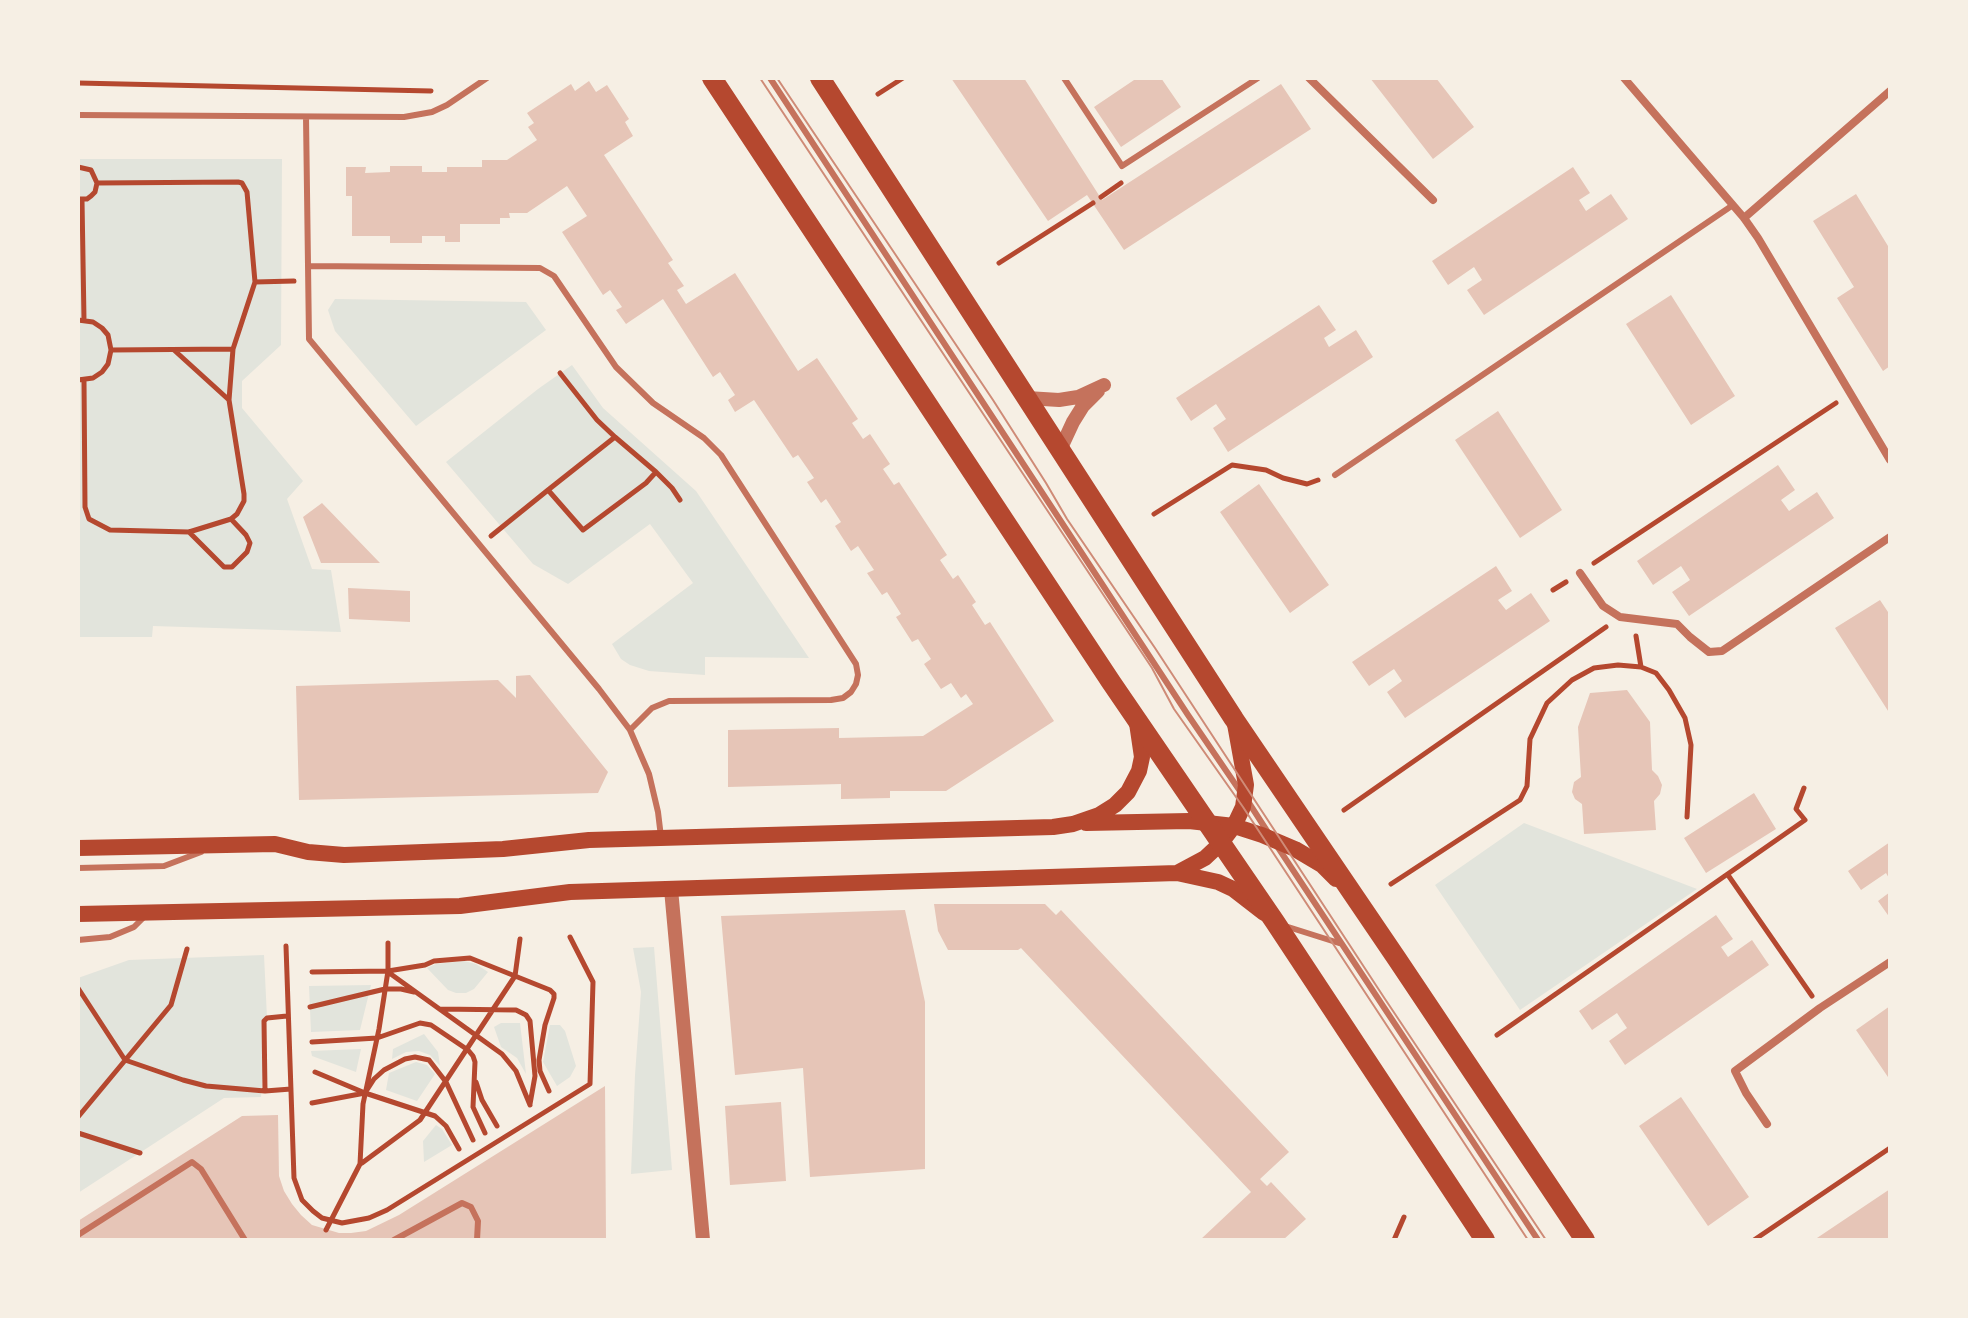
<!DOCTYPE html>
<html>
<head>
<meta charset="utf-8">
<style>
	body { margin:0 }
	#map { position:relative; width:1968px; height:1318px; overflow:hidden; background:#f6efe4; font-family:Montserrat,sans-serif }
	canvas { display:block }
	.frame { position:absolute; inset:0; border:80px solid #f6efe4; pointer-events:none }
</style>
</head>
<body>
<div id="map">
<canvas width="1968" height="1318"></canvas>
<div class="frame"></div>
</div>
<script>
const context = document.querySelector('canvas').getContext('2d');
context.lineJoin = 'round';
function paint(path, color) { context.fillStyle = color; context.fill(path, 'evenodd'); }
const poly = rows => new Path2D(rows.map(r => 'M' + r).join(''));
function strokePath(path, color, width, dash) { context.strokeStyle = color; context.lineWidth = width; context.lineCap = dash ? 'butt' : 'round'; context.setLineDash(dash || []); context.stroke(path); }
paint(poly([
	[78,159,282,159,281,345,242,381,242,408,303,481,287,499,312,569,331,570,341,632,153,626,152,637,78,637],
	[335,299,526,302,546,330,416,426,335,331,328,310],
	[572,365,603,408,696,491,809,658,705,657,705,675,649,671,630,665,621,659,612,644,693,583,650,524,568,584,533,564,446,462,538,389],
	[1524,823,1697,889,1520,1010,1435,885],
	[654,947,672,1170,631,1174,635,1075,641,992,633,948],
	[264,955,267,1018,261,1097,224,1098,78,1193,78,978,129,960],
	[464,961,476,964,488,972,474,989,466,993,456,993,448,990,427,968,436,964],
	[371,985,360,1030,311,1032,309,986],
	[501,1023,520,1023,526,1074,517,1058,501,1047,494,1027],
	[550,1025,560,1025,565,1031,576,1066,570,1077,557,1086,543,1062],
	[424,1034,438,1052,440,1066,430,1055,419,1051,406,1052,392,1059,393,1049],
	[361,1049,356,1072,312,1056,311,1051],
	[416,1062,427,1065,435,1074,417,1101,386,1090,389,1073],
	[436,1125,442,1129,452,1145,424,1162,423,1141]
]), '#e2e4dc');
paint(poly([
	[951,78,1024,78,1102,200,1281,84,1311,129,1124,250,1087,195,1048,221],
	[1137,78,1161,78,1181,107,1121,147,1094,107],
	[1370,78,1436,78,1474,127,1433,159],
	[589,81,596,92,607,85,629,119,625,122,633,136,604,155,673,260,668,263,684,286,677,290,686,304,735,273,798,371,817,358,858,419,852,423,863,439,870,434,890,464,883,469,894,485,899,482,947,555,940,560,953,579,958,575,976,602,972,605,985,625,990,622,1054,721,946,791,890,791,890,798,841,799,841,784,728,787,728,730,839,728,839,738,923,736,973,704,966,694,961,698,951,683,941,689,924,664,931,659,918,639,912,642,896,617,901,614,887,592,882,595,867,573,874,570,858,546,851,551,835,526,841,522,826,499,821,503,807,482,814,478,798,455,793,458,754,400,735,412,728,400,735,395,720,372,713,377,663,299,626,324,616,310,622,307,610,290,603,295,562,232,587,216,567,186,527,213,509,213,510,218,500,218,500,224,460,224,460,242,445,242,445,236,422,236,422,243,390,243,390,236,352,236,352,196,346,196,346,167,366,167,365,173,390,172,390,166,422,166,422,172,447,172,447,167,482,167,482,160,507,160,537,140,528,127,534,123,527,113,571,84,575,91],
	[1573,167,1590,193,1579,200,1586,211,1611,194,1628,219,1484,315,1467,290,1482,280,1474,267,1448,285,1432,261],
	[1856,194,1888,246,1890,245,1890,366,1883,371,1837,298,1854,287,1813,221],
	[1671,295,1735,396,1691,425,1626,324],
	[1319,305,1336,330,1324,338,1329,347,1356,330,1373,357,1228,452,1213,428,1226,419,1216,404,1191,421,1176,398],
	[1498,411,1562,510,1520,538,1455,440],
	[1778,465,1795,490,1781,500,1789,511,1817,492,1834,518,1689,616,1672,592,1690,580,1681,566,1653,585,1637,561],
	[1259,484,1329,585,1290,613,1220,512],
	[322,503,380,563,321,563,303,517],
	[1496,566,1512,591,1498,600,1506,610,1531,593,1550,621,1405,718,1387,692,1402,681,1394,669,1369,686,1352,662],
	[348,588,410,591,410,622,349,619],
	[1880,600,1890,615,1890,714,1835,628],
	[530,675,608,772,598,793,299,800,296,686,498,680,516,698,516,676],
	[1627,690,1650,722,1652,770,1658,776,1662,785,1660,794,1654,801,1656,830,1584,834,1582,804,1575,799,1572,792,1574,782,1581,777,1578,727,1590,693],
	[1754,793,1776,829,1706,873,1684,838],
	[1890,842,1890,880,1886,873,1861,890,1848,871],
	[1890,892,1890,918,1878,901],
	[934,904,1045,904,1056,915,1061,910,1289,1152,1260,1179,1267,1186,1271,1182,1306,1219,1283,1240,1200,1240,1251,1192,1021,948,1018,950,948,950,938,931],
	[905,910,925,1002,925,1169,810,1177,803,1068,735,1075,721,916],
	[1716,915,1733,939,1721,947,1728,957,1752,940,1769,965,1625,1065,1609,1041,1627,1028,1617,1013,1592,1030,1579,1011],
	[1890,1006,1890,1080,1856,1030],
	[605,1086,606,1240,78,1240,78,1221,242,1116,278,1115,279,1176,284,1191,292,1204,301,1215,312,1225,339,1233,351,1233,366,1231,399,1215],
	[1681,1097,1749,1197,1708,1226,1639,1126],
	[781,1102,786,1181,730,1185,725,1106],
	[1890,1189,1890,1240,1814,1240]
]), '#e6c5b7');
strokePath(poly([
	[78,83,431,91],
	[878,94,903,78],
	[78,167,91,170,97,183,95,192,91,196,87,199,78,199],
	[1101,197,1121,183],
	[82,200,84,320],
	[999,263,1093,203],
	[255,282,294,281],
	[78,320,93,322,102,328,108,335,111,350,108,364,102,372,93,378,78,380],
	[111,350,233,349],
	[174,350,229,400],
	[560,373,597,420,615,437],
	[84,381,85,507,89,519,110,530,189,532,231,519,237,514,244,501,244,494,229,400,233,349,255,282,247,192,242,183,238,182,97,183],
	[656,472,672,488,680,500],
	[1154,514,1232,465,1266,470,1283,478,1307,484,1318,480],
	[189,532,224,567,232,567,247,552,250,543,246,535,231,519],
	[491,536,548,490,615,437,656,472,646,483,583,530,548,490],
	[1594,563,1836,403],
	[1553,590,1566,582],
	[1636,636,1641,667],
	[1344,810,1606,627],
	[1728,875,1812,996],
	[1391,884,1520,800,1527,786,1530,739,1547,703,1572,680,1594,668,1618,665,1641,667,1656,673,1669,690,1685,718,1691,745,1687,817],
	[286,946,294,1178,302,1200,313,1211,322,1218,342,1223,369,1218,387,1210,590,1084,593,982,570,937],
	[312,972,388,971,425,965,434,961,470,958,550,990,554,994,554,998,545,1025,539,1060,540,1071,549,1091],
	[388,972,502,1054,516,1071,530,1105],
	[78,988,125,1060,183,1080,206,1086,265,1091,291,1089],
	[310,1007,385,989,401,989,414,992],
	[440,1009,516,1010,526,1015,530,1021,535,1076,530,1104],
	[1497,1035,1805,820,1796,809,1804,788],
	[312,1042,377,1038,420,1023,431,1025,468,1050,473,1056,475,1062,473,1107,485,1133],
	[315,1072,365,1093,374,1079,384,1070,405,1059,415,1057,429,1060,446,1082,473,1140],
	[476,1082,482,1100,497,1126],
	[265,1091,264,1021,267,1018,287,1016],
	[312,1103,365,1093,435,1116,446,1126,459,1149],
	[78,1117,171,1005,187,949],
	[78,1133,140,1153],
	[362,1163,420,1120,515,976,520,939],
	[326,1230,360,1164,363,1104,379,1029,388,971,388,943],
	[1394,1240,1404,1217],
	[1754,1240,1890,1148]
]), '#b5482f', 5);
strokePath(poly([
	[770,78,1188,715,1242,794],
	[1064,78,1122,166,1258,78],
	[78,115,404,117,432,112,447,105,487,78],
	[306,117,309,339,599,689,630,730,649,774,658,812,661,837],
	[309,266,540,268,554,276,616,367,653,403,704,438,721,455,856,664,858,675,856,684,851,692,843,698,831,700,669,701,652,708,630,730],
	[1335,475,1733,205],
	[1249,803,1269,834],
	[1277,846,1538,1240],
	[78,868,164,866,201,852],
	[1285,926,1342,944],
	[78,940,110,937,134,927,144,917],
	[78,1235,192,1162,201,1169,245,1240],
	[394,1240,462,1203,471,1207,478,1221,477,1240]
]), '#c5725c', 6);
strokePath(poly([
	[1309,78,1433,200],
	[1624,78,1744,218,1758,238,1890,460],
	[1744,218,1890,91],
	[1580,573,1603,606,1620,617,1677,624,1690,637,1709,652,1722,651,1890,537],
	[1767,1124,1746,1093,1735,1071,1820,1008,1890,962]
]), '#c5725c', 8);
strokePath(poly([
	[1027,398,1059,400,1078,397,1104,385],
	[1060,450,1073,422,1083,406,1098,391],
	[671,889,703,1240]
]), '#c5725c', 14);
strokePath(poly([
	[1086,823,1189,821,1234,826,1262,835,1295,849,1322,865,1336,879],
	[78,848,275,844,308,852,344,855,503,849,589,840,1053,827,1073,824,1099,815,1115,805,1128,792,1139,771,1142,757,1137,723],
	[1177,873,1205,858,1221,843,1234,826,1243,807,1246,785,1235,724],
	[78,914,460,906,570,892,1177,873,1218,882,1233,889,1264,913]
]), '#b5482f', 16);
strokePath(poly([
	[712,78,1111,682,1275,922,1485,1240],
	[820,78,1234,719,1397,959,1585,1240]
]), '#b5482f', 20);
strokePath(poly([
	[760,78,1152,668,1174,709,1243,807,1528,1240],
	[777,78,993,400,1046,483,1067,519,1155,648,1385,999,1546,1240]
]), '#cf8b77', 2);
</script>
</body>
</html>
